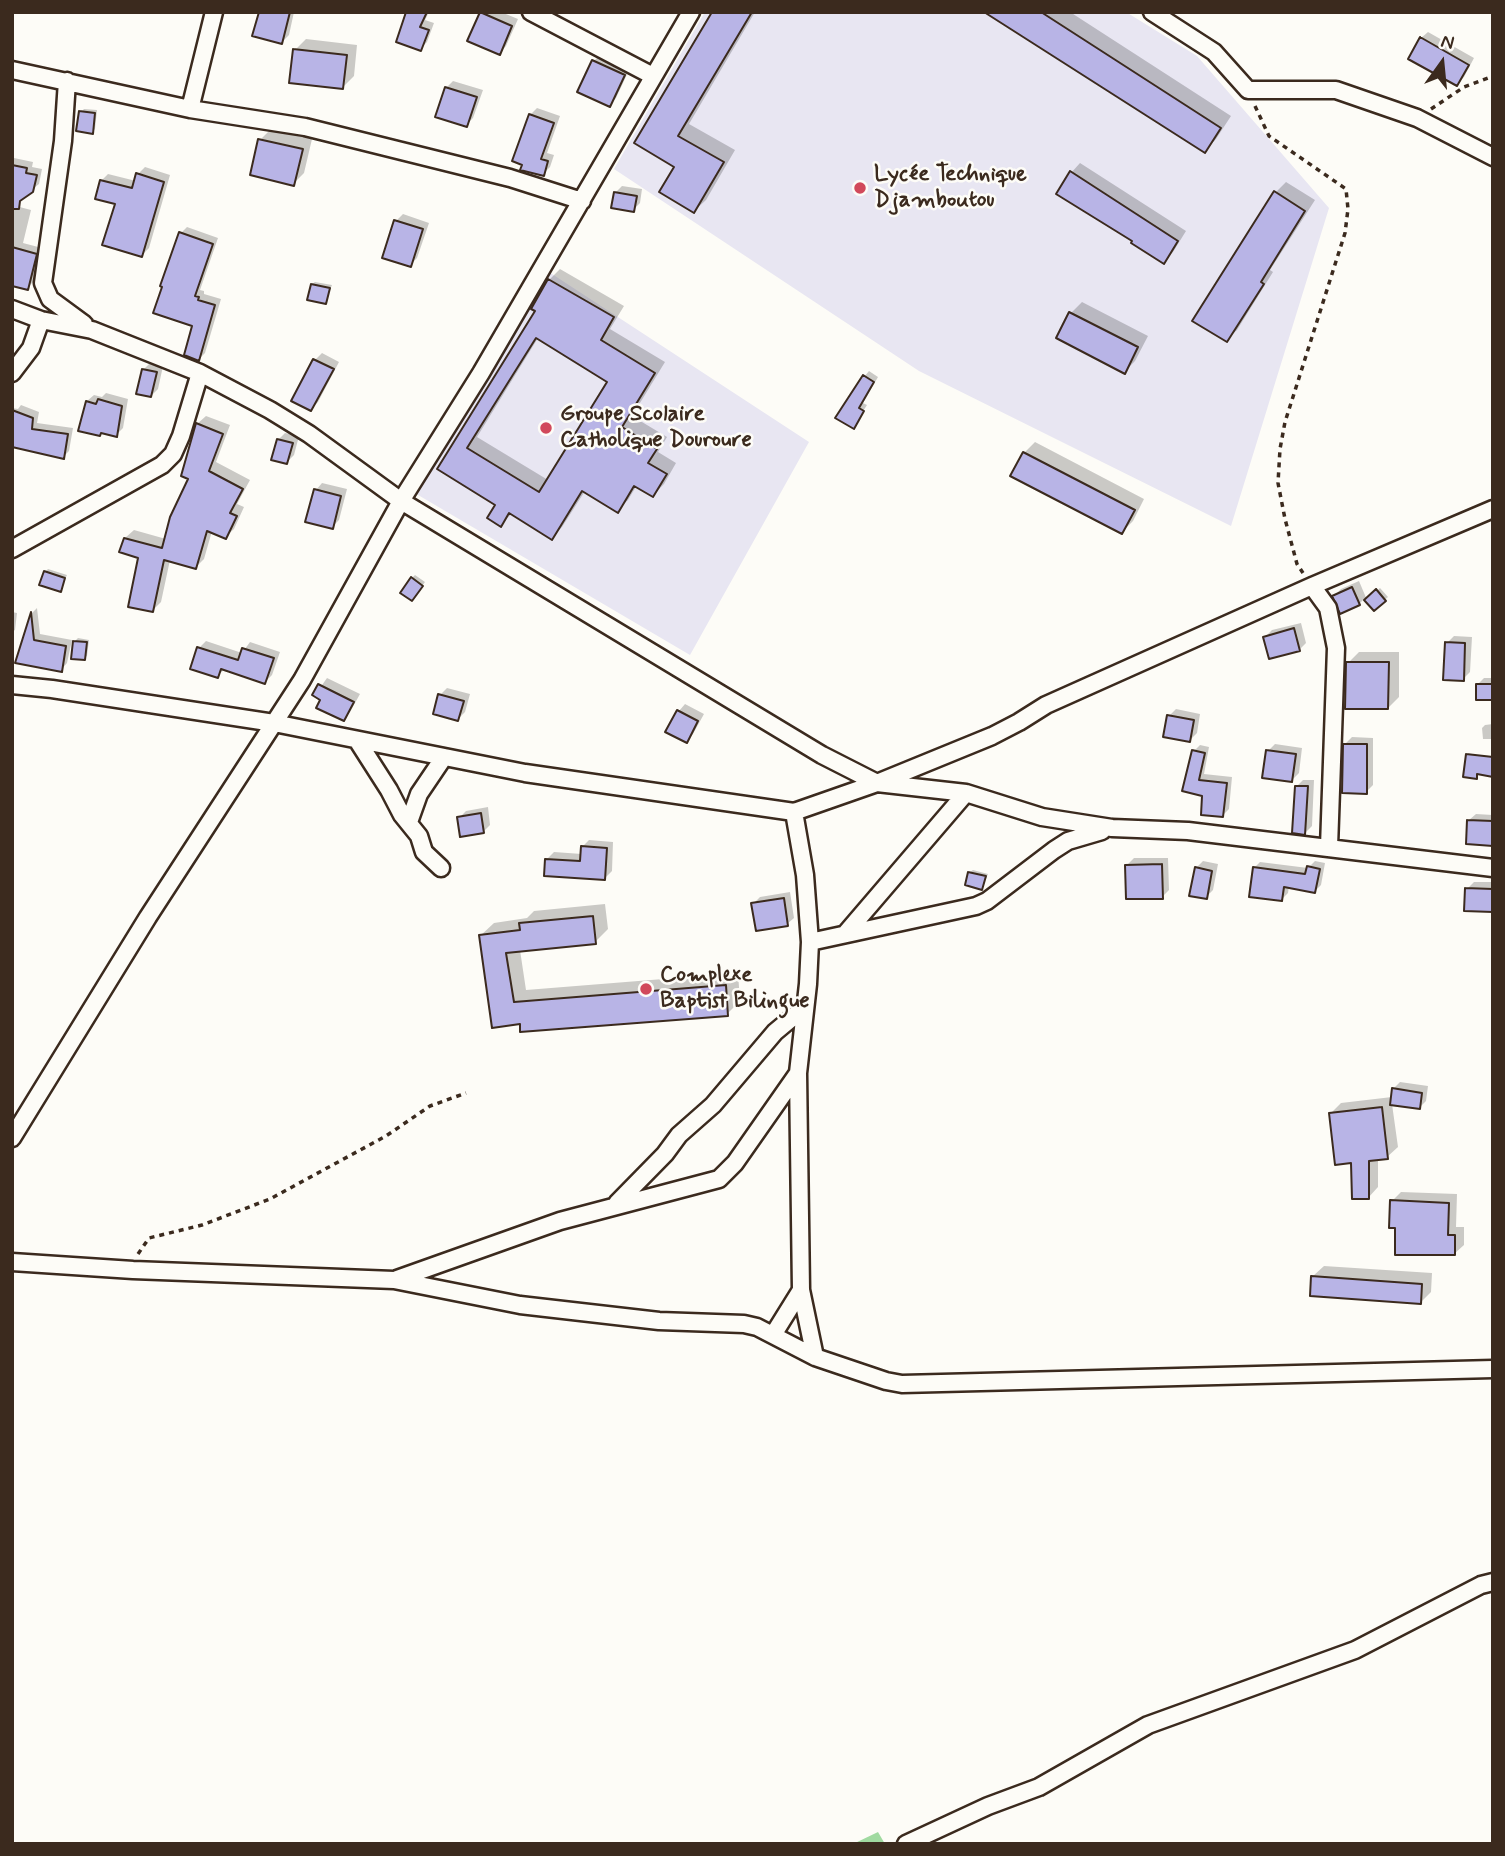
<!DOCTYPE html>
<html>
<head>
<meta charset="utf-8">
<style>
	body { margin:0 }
	#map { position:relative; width:1505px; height:1856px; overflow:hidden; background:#fdfcf7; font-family:Mynerve,sans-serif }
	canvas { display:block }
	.frame { position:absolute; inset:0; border:14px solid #3b2a1e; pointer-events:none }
	.north { position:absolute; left:1407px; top:28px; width:70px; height:70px; -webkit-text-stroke:5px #fdfcf7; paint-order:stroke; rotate:15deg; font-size:19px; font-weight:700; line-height:28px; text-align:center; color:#3b2a1e }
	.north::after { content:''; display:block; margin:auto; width:24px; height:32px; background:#3b2a1e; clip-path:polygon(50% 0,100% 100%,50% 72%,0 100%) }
</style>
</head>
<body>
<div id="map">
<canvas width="1505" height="1856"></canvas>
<div class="frame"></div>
<div class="north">N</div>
</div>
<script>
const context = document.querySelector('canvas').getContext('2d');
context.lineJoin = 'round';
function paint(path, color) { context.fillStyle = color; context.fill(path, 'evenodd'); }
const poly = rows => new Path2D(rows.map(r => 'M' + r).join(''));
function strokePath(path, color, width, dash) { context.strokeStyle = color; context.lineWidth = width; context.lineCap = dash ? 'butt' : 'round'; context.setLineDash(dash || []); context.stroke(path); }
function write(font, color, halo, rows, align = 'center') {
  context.font = font + ' Mynerve,sans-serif'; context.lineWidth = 5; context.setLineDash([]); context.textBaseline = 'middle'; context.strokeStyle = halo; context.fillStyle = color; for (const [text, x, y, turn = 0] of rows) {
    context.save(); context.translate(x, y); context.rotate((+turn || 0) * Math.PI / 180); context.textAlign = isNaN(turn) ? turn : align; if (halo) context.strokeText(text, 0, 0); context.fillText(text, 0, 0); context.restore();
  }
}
paint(poly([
	[705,12,1126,12,1197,56,1329,208,1231,526,919,371,614,169],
	[549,272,809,442,690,655,413,492]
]), '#e8e6f2');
paint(poly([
	[878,1832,885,1844,853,1844]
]), '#a0daa0');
paint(poly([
	[260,12,294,12,289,35,282,42],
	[402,12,429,12,425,20,434,23,427,42,420,49,407,15],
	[483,12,501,12,518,19,506,46,499,53],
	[714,12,755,12,689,124,735,150,706,200,694,211,676,166,636,142],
	[989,12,1070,12,1231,116,1216,139,1205,151],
	[1428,32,1474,58,1464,77,1457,84,1421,38],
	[306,39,357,45,354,76,343,87,295,50],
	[601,54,630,68,616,98,609,105,594,61],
	[453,81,483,90,473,118,466,125,446,88],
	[537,108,560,116,547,153,554,155,550,167,543,174,524,164,530,115],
	[84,109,97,110,95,129,92,132,81,112],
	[271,129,312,139,304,173,293,184,260,140],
	[14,158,33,162,32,167,42,169,39,184,12,205,12,160],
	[1080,163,1186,231,1173,252,1164,262,1135,240,1071,173],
	[145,167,170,175,149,248,142,255,117,203,101,181,108,174,136,181,138,174],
	[1286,182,1315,200,1270,270,1273,272,1237,330,1226,340,1276,192],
	[622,186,642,189,640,203,633,210,615,193],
	[12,205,31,210,23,243,42,248,34,281,27,288,12,284],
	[403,214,429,223,417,258,410,265,396,221],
	[187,227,218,238,200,290,204,291,204,294,221,299,205,353,199,359,181,233],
	[560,269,624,306,610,329,665,362,632,416,667,437,658,452,676,463,664,484,653,495,637,485,628,500,617,510,585,491,562,527,552,538,512,513,501,525,497,504,439,469,537,311,549,280],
	[538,338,609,381,548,480,477,437],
	[315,282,332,285,325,302,312,284],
	[1082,302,1148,336,1135,361,1124,372,1058,337,1071,313],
	[322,353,339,362,318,402,311,409,294,400,315,360],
	[150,363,163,366,158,389,151,396,143,370],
	[869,371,878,377,863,403,867,405,853,427,864,377],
	[106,393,128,399,123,428,116,435,87,401,94,395,102,397],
	[21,405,39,412,37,423,73,428,69,451,63,457,12,445,12,408,18,409],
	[206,416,230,425,216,462,250,480,237,504,244,507,234,529,225,537,212,531,204,559,196,567,170,560,161,602,153,610,140,557,125,538,134,530,166,539,191,477,197,424],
	[285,433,299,436,294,455,287,462,278,440],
	[1035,442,1144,499,1133,521,1122,532,1024,453],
	[322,483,347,489,339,520,332,527,316,490],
	[48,569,67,575,60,590,45,572],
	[415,575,425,582,415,596,412,578],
	[1359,581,1367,600,1380,588,1388,597,1374,609,1365,598,1359,604,1334,596,1341,589],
	[37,608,40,634,72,640,67,663,61,670,17,662,32,613],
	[12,612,17,613,15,630,12,632],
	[1301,623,1306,643,1299,650,1265,637,1272,630],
	[1454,636,1472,637,1470,672,1463,679,1447,643],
	[78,638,89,640,87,656,84,658,75,641],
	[206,641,242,653,250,642,280,652,272,675,265,682,225,669,217,676,199,648],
	[1359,652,1399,652,1399,697,1388,708,1348,663],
	[327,678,360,694,350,712,343,719,322,699,315,695],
	[1484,678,1493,678,1493,698,1477,685],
	[447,688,470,694,465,712,458,719,440,695],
	[685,704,704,714,693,734,686,741,679,711],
	[1176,709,1200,714,1197,733,1190,740,1169,716],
	[1493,724,1493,739,1483,739,1482,728,1485,725],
	[1352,737,1373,738,1373,785,1366,792,1345,744],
	[1275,744,1302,748,1299,773,1292,780,1268,751],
	[1200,745,1209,747,1204,774,1232,777,1229,809,1223,815,1204,794,1185,790,1194,751],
	[1303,780,1314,780,1312,826,1305,833,1296,787],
	[488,807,490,825,483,832,459,818,466,811],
	[1476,814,1493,815,1493,844,1469,820],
	[589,840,613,842,612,871,605,878,547,859,554,852,582,854,582,847],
	[1134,858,1168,858,1169,890,1162,897,1127,865],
	[1203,861,1218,864,1213,890,1206,897,1196,868],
	[1315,861,1325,863,1321,885,1315,891,1289,886,1288,893,1282,899,1254,868,1260,862,1308,868],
	[973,870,988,874,982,888,970,872],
	[1474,882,1493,882,1493,911,1467,889],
	[790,892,794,918,787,924,753,904,760,897],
	[605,904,608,929,595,942,520,950,526,990,738,973,740,1001,727,1014,521,1022,480,936,494,923,527,918,534,911],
	[1400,1082,1428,1086,1426,1101,1419,1108,1392,1104,1398,1147,1387,1157,1378,1158,1378,1187,1368,1198,1331,1113,1341,1103,1392,1097,1393,1089],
	[1401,1192,1457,1194,1456,1227,1464,1227,1464,1245,1454,1254,1396,1226,1392,1201],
	[1324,1266,1432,1273,1431,1292,1420,1303,1313,1276]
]), '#0003');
const building = poly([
	[259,12,290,12,282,44,252,36,259,12],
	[406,12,427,12,420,27,429,30,421,51,396,42,406,12],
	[480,12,512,26,500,55,467,41,480,12],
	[712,12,752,12,678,136,724,162,694,213,659,192,674,167,634,143,712,12],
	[984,12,1041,12,1221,128,1205,153,984,12],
	[1420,37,1469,65,1457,86,1408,59,1420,37],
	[293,49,347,55,343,89,289,83,293,49],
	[592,60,625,75,610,107,577,92,592,60],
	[445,87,477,97,467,127,435,117,445,87],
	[79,111,95,113,93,134,76,131,79,111],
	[529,114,554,123,541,159,548,161,544,176,520,170,522,165,512,161,529,114],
	[258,139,303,149,294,186,250,175,258,139],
	[12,165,27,168,26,173,37,175,33,192,20,201,19,209,12,209,12,165],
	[1070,171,1178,241,1164,264,1131,243,1132,241,1056,194,1070,171],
	[136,173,164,182,142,257,102,245,115,204,95,199,100,180,132,188,136,173],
	[1274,191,1305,211,1261,282,1264,284,1227,342,1192,321,1274,191],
	[614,192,637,196,634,212,611,208,614,192],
	[394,220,423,229,411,267,382,258,394,220],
	[179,232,213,244,195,296,199,297,198,300,215,305,199,361,184,355,192,326,153,313,162,287,160,286,179,232],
	[12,247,37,254,28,290,12,286,12,247],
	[548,279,614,317,601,340,655,373,622,427,657,449,648,463,667,474,653,497,634,486,618,513,582,491,552,540,509,513,501,527,487,518,495,505,437,469,535,311,531,309,548,279],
	[536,338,607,382,539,492,467,448,536,338],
	[311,284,330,288,326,304,307,300,311,284],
	[1069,312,1138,347,1125,374,1056,338,1069,312],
	[313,359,334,369,311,411,291,401,313,359],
	[142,369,157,372,151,397,136,394,142,369],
	[863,375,874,382,859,408,864,411,854,429,835,418,863,375],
	[98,399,122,406,117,437,101,433,100,436,78,431,86,401,96,404,98,399],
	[12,410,33,418,32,429,68,434,64,459,12,447,12,410],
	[196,423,223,434,209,471,243,489,230,513,237,516,226,539,207,531,196,569,164,560,153,612,128,607,138,558,119,552,124,538,162,548,170,517,188,479,181,476,196,423],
	[277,439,293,443,287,464,271,460,277,439],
	[1023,452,1135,510,1122,534,1010,476,1023,452],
	[314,489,341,496,333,529,305,522,314,489],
	[44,571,65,578,61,592,39,585,44,571],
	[411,577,423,586,412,601,400,593,411,577],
	[1352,587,1360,605,1340,614,1332,596,1352,587],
	[1376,589,1386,601,1374,611,1364,600,1376,589],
	[31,612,34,640,66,646,62,672,15,663,31,612],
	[1294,628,1300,651,1269,659,1263,637,1294,628],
	[73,641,87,642,85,660,71,659,73,641],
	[1445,642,1465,643,1464,681,1443,680,1445,642],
	[197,647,238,660,242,648,274,658,265,684,221,669,218,678,190,669,197,647],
	[1346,662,1389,662,1388,709,1345,709,1346,662],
	[318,684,354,702,344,721,316,708,320,700,312,695,318,684],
	[1476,684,1493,684,1493,700,1476,700,1476,684],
	[438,694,464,701,458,721,433,714,438,694],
	[677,710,698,721,687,743,665,732,677,710],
	[1167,715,1194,720,1190,742,1163,737,1167,715],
	[1343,744,1367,744,1367,794,1342,793,1343,744],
	[1192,750,1205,753,1199,780,1227,783,1223,817,1201,815,1202,796,1182,791,1192,750],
	[1266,750,1296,754,1292,782,1262,778,1266,750],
	[1466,754,1493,757,1493,777,1477,774,1477,779,1463,777,1466,754],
	[1295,786,1308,786,1305,835,1292,833,1295,786],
	[481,813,484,833,460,837,457,817,481,813],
	[1467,820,1493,821,1493,846,1466,844,1467,820],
	[581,846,607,848,605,880,544,876,545,859,580,861,581,846],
	[1162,864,1163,899,1126,899,1125,865,1162,864],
	[1307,866,1320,869,1315,893,1284,887,1282,901,1249,897,1253,867,1305,874,1307,866],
	[1195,867,1212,871,1207,899,1189,896,1195,867],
	[968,872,986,876,982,890,965,885,968,872],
	[1465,888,1493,889,1493,912,1464,911,1465,888],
	[784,898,788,926,756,931,751,903,784,898],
	[593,916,596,944,506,953,514,1002,726,985,728,1016,520,1032,520,1024,492,1028,479,935,520,930,519,923,593,916],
	[1392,1088,1422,1093,1420,1109,1390,1105,1392,1088],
	[1382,1107,1388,1159,1369,1161,1369,1199,1352,1199,1351,1163,1335,1165,1329,1113,1382,1107],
	[1390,1200,1449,1203,1448,1235,1455,1235,1455,1255,1395,1255,1395,1228,1389,1228,1390,1200],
	[1311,1276,1422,1284,1421,1304,1310,1296,1311,1276]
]);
paint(building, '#b8b4e6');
strokePath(building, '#3b2a1e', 2);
const minor = poly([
	[531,12,653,76],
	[1152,12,1214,52,1248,90,1336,90,1417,118,1493,157],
	[12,70,190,109,305,127,510,178,582,201],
	[67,81,63,141,43,283,50,299,84,324],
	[190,109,214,12],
	[12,309,41,320,92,330,200,373,270,410,309,434,401,501,822,755,877,783,966,793,1042,817,1112,828,1188,831,1493,868],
	[12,373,31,348,41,320],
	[12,549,162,465,173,454,181,436,200,373],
	[1312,586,1328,608,1336,648,1329,847],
	[12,685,52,689,274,723,525,773,794,812,877,783,992,736,1019,722,1046,705,1312,586,1493,509],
	[357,740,389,790,402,815,419,836,424,852,441,868],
	[794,812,805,875,810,942,808,984,798,1073,801,1290,815,1357],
	[409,822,419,794,444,757],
	[846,933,966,793],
	[810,942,976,906,987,901,1054,850,1068,841,1102,831],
	[12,1138,148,917,302,680,401,501,481,373,691,12],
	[617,1203,665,1154,679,1135,713,1105,775,1032,805,1007],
	[12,1262,133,1270,394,1280,520,1305,659,1321,744,1324,757,1327,815,1357,886,1381,902,1384,1493,1369],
	[397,1279,560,1221,719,1179,735,1163,798,1073],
	[773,1335,801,1290],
	[906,1844,988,1806,1039,1787,1148,1725,1355,1650,1481,1585,1493,1582]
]);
strokePath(minor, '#3b2a1e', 21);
strokePath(poly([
	[1255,106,1269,136,1346,189,1348,209,1345,233,1285,422,1280,449,1278,483,1285,519,1297,564,1303,573],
	[1431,109,1464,87,1493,76],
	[138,1254,149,1238,202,1225,270,1199,386,1136,430,1106,466,1093]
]), '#3b2a1e', 3.5, [5, 5]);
strokePath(minor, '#fdfcf7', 16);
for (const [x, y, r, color] of [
	[860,188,7,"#d1495b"],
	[546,428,7,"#d1495b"],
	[646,989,7,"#d1495b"]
]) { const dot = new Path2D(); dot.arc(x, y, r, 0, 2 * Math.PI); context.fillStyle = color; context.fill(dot); strokePath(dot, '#fdfcf7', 2.5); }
write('bold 23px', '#3b2a1e', '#fdfcf7', [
	["Lycée Technique",874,175],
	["Djamboutou",874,201],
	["Groupe Scolaire",560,415],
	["Catholique Douroure",560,441],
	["Complexe",660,976],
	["Baptist Bilingue",660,1002]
], 'left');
</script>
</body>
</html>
